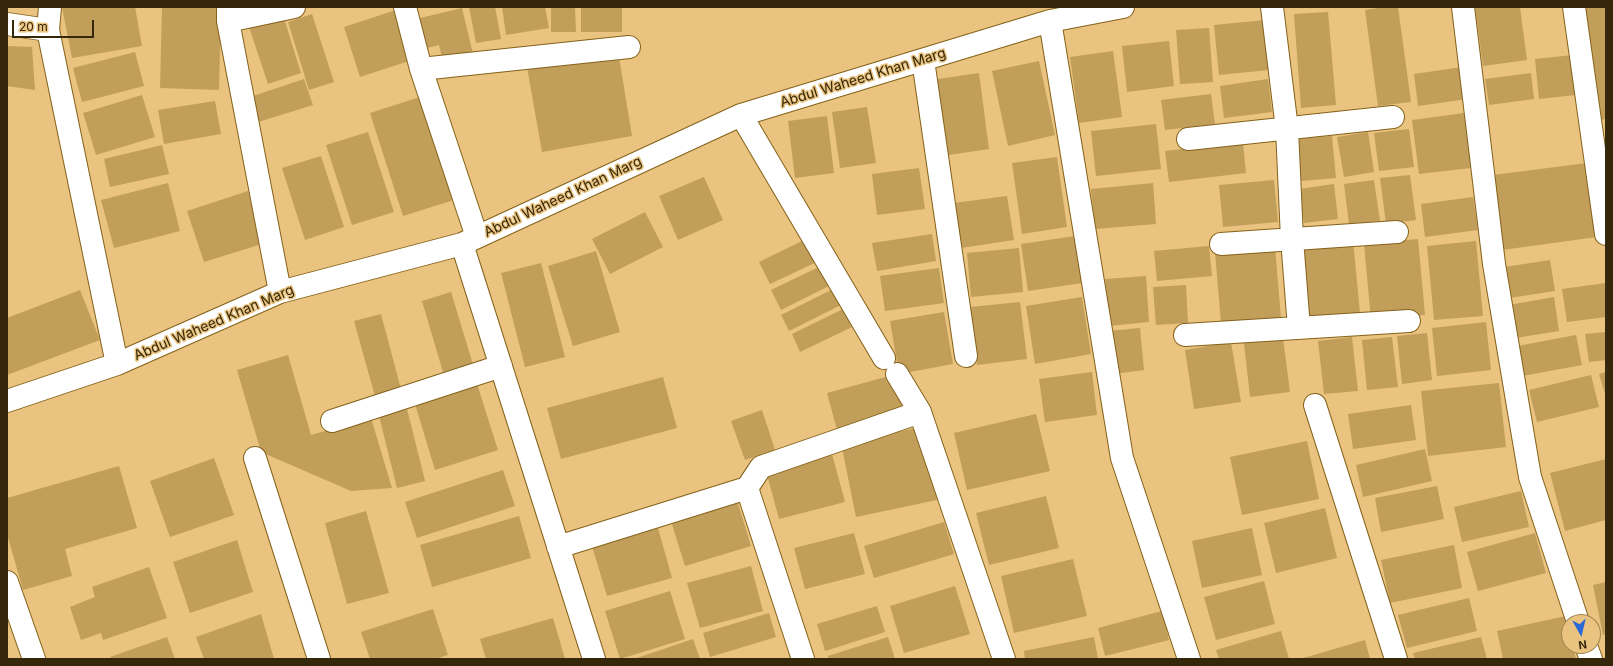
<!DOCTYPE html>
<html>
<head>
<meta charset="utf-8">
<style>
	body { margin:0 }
	#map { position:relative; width:1613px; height:666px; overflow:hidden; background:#e9c37f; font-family:Inter,sans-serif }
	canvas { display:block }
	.frame { position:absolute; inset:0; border:8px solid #35270a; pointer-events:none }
	.north { position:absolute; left:1561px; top:614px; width:40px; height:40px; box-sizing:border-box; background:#e9c37f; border:1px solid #a18550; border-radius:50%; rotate:172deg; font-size:11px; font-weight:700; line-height:16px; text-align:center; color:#35270a }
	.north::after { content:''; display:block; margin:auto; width:14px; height:18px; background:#2d69d6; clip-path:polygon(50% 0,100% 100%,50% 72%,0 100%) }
	.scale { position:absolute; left:12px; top:20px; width:82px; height:18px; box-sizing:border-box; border:2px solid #35270a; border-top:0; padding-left:5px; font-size:12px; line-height:14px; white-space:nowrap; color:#35270a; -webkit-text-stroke:3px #e9c37f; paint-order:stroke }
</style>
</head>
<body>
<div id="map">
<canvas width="1613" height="666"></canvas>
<div class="frame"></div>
<div class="north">N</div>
<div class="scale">20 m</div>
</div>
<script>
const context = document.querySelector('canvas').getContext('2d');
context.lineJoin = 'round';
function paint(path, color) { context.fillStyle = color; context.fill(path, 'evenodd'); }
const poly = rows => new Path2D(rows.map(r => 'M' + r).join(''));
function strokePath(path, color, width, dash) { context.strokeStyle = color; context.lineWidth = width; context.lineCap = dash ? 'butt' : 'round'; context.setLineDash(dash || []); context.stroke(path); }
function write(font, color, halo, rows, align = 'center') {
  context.font = font + ' Inter,sans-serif'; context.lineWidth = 3; context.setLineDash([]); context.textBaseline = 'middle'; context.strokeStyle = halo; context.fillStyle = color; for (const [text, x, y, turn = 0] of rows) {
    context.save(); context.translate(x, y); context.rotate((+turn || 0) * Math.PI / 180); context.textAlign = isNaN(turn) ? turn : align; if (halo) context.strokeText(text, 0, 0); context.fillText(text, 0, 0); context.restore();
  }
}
paint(poly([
	[62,7,135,7,142,46,72,58],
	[162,7,221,7,219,90,160,88],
	[469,7,495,7,501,39,476,43],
	[502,7,545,7,549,28,506,35],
	[551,7,575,7,576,32,551,32],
	[581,7,622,7,622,32,581,32],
	[1385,7,1398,7,1411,102,1378,106,1365,10],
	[1475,7,1520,7,1527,60,1483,66],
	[1583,7,1606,7,1606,119,1600,120],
	[462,8,473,54,443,61,439,45,423,49,416,19],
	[396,10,412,60,360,77,344,27],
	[1328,12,1336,105,1301,108,1294,14],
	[312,14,334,82,309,90,288,22],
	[283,15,301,73,268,84,249,27],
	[1265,20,1269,70,1219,75,1214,25],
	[1209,28,1213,82,1180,84,1176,30],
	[1169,41,1174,86,1127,92,1122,46],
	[7,46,32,47,35,90,7,86],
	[618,51,632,136,542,152,527,67],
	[1113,51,1122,117,1079,123,1070,57],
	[135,52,144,86,82,102,73,68],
	[1573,55,1576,95,1539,99,1535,59],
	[1039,61,1055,135,1008,146,992,71],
	[1462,67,1467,99,1418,106,1414,74],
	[979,73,989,149,942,156,931,80],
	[1531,73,1534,99,1489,105,1485,79],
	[304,79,313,105,252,124,244,99],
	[1268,79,1272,112,1224,118,1220,86],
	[1211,94,1215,124,1165,130,1161,100],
	[142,95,155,137,96,155,83,113],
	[423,96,457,199,403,216,370,113],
	[215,101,221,134,164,144,158,110],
	[867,107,876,163,840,168,832,112],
	[1464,113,1471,168,1419,174,1412,120],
	[827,116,834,173,795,178,788,121],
	[1156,124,1161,169,1096,176,1091,131],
	[1409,129,1414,167,1379,171,1374,133],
	[368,132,394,212,352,225,326,145],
	[1368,132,1374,172,1344,177,1337,137],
	[1332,136,1336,178,1301,181,1296,139],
	[1243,142,1246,173,1169,182,1165,151],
	[162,145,169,174,110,187,104,159],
	[321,156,344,227,305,240,282,168],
	[1057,157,1067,227,1022,234,1012,163],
	[1587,163,1597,237,1502,250,1493,175],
	[919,168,925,209,877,215,872,174],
	[1410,175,1416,220,1386,224,1380,178],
	[704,177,723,220,678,240,659,196],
	[1274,180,1278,222,1223,227,1219,185],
	[1374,180,1380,221,1349,224,1344,184],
	[168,183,180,231,114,248,101,200],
	[1153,183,1156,224,1095,229,1091,189],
	[1334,184,1338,219,1304,223,1299,189],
	[248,191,265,243,204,262,187,211],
	[1007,196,1014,240,961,248,954,203],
	[1473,197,1478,230,1425,237,1421,204],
	[645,212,663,247,610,274,592,239],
	[932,234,936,261,877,271,872,243],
	[1075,236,1082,283,1028,291,1021,244],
	[810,237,821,260,770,284,759,262],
	[1418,239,1425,315,1371,320,1364,244],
	[1353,240,1360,313,1306,318,1299,245],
	[1476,241,1483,316,1434,320,1427,246],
	[1209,246,1212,276,1157,281,1154,251],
	[1275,247,1281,318,1221,323,1215,252],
	[1019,248,1023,292,971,297,967,253],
	[596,251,620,332,573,346,548,266],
	[1550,260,1555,291,1503,299,1498,268],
	[541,263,565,357,525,367,501,273],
	[823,265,833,284,781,310,771,290],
	[939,268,944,303,885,311,880,276],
	[1146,276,1149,322,1109,326,1105,279],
	[1606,283,1606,317,1567,322,1562,289],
	[1186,285,1188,323,1156,325,1153,287],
	[833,289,841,305,789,331,781,315],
	[80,290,100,340,7,375,7,318],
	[451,292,475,371,445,379,422,301],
	[1082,297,1091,354,1035,364,1026,306],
	[1554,297,1559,331,1509,339,1503,306],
	[1020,302,1027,359,977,365,970,307],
	[843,309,852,327,800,352,792,334],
	[944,312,953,364,899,374,890,321],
	[381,314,402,393,376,400,354,321],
	[1486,322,1491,370,1437,376,1432,328],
	[1140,328,1144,370,1114,374,1109,331],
	[1606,332,1606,360,1589,362,1585,334],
	[1427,333,1432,380,1402,384,1397,336],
	[1576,335,1582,365,1517,377,1512,347],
	[1352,337,1358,391,1324,394,1318,341],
	[1392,337,1398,387,1367,390,1362,340],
	[1283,338,1290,392,1250,397,1244,343],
	[1231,342,1241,402,1194,409,1185,350],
	[288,355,311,435,371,418,392,488,351,491,261,452,237,370],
	[1092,372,1097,415,1045,422,1039,379],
	[1606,372,1606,397,1599,374],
	[893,375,904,412,837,430,827,393],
	[1591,375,1599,407,1537,422,1529,390],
	[663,377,677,428,561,459,547,408],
	[1499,383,1506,447,1428,456,1421,391],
	[477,384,498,450,435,470,415,404],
	[406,405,425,481,397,488,378,412],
	[1411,405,1416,440,1353,449,1348,414],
	[762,410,775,450,745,460,731,421],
	[1036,414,1050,471,967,490,954,433],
	[921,427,937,500,856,517,841,443],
	[1307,441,1319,499,1242,515,1230,457],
	[1425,449,1432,481,1363,497,1356,465],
	[832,454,845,502,779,519,766,471],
	[214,458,234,515,170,537,150,481],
	[1606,459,1606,520,1565,531,1550,473],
	[119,466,137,528,65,549,72,576,23,590,7,534,7,498],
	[503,470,515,506,417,538,405,502],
	[1437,486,1444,519,1381,532,1375,498],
	[1521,491,1529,527,1462,542,1454,507],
	[1046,496,1059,548,989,565,976,513],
	[736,497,751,546,685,566,670,518],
	[1325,508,1337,558,1276,573,1264,523],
	[366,511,389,593,347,604,325,523],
	[519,516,531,558,432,587,420,545],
	[944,522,954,554,874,578,864,546],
	[658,528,672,578,607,596,592,546],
	[1252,528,1262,575,1202,588,1192,541],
	[854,533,865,574,805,589,794,548],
	[1535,533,1546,573,1478,591,1467,552],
	[237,540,253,592,190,613,173,562],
	[1454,545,1462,588,1390,603,1381,560],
	[1073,559,1087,616,1014,633,1001,576],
	[751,566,763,611,700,628,687,583],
	[149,567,167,618,103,640,101,633,81,640,70,607,95,597,92,587],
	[1264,581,1275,624,1216,640,1204,597],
	[1606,582,1606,634,1603,635,1593,585],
	[955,586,970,634,904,653,890,606],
	[670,591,685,639,620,659,605,611],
	[1469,598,1477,631,1407,648,1398,615],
	[877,606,885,632,825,651,817,624],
	[433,609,448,655,435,659,370,659,361,632],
	[1162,611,1169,640,1105,656,1098,628],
	[769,613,776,637,710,657,703,633],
	[261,614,274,659,204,659,196,637],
	[1566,616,1569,629,1569,646,1573,646,1576,659,1503,659,1497,631],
	[553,618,565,659,486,659,480,639],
	[1281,631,1289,659,1219,659,1216,650],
	[167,637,175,659,111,659,110,657],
	[888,637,895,659,829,659,828,656],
	[1094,637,1098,659,1025,659,1024,651],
	[1481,637,1487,659,1415,659,1413,653],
	[693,639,700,659,634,659],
	[1365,640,1370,659,1300,659]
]), '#c29e5b');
const minor = poly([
	[50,7,48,30,117,364],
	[228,7,228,21,280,292],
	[405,7,421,69,477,237],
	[1272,7,1287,129,1292,239,1299,328],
	[1463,7,1494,264,1530,477,1578,622],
	[1574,7,1606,234],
	[228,21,294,7],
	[1050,21,1122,458,1189,659],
	[7,24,48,30],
	[923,60,966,356],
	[421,69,629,47],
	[741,115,884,358],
	[1188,139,1393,117],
	[462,244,594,659],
	[1221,244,1397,232],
	[1185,335,1409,321],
	[897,374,920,412,1004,659],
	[7,401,117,364,280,292,462,244,741,115,1050,21,1123,7],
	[1315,405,1396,659],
	[332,421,501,366],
	[255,458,319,659],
	[747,488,803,659],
	[558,547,747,488,761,467,920,412],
	[7,582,34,659],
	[1586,646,1591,659]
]);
strokePath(minor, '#84621a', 24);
strokePath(minor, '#fff', 22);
write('14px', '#35270a', '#e9c37f', [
	["Abdul Waheed Khan Marg",863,78,-17],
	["Abdul Waheed Khan Marg",563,197,-25],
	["Abdul Waheed Khan Marg",214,323,-23]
]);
</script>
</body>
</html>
